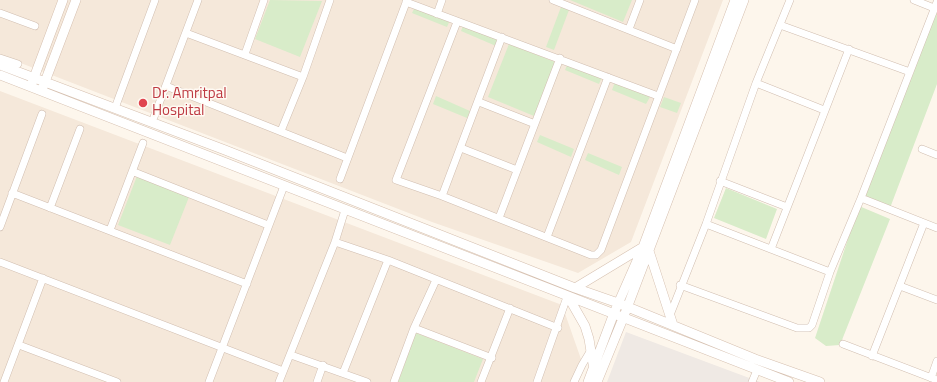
<!DOCTYPE html>
<html>
<head>
<meta charset="utf-8">
<style>
	body { margin:0 }
	canvas { display:block; background:#fdf6ec }
</style>
</head>
<body>
<canvas width="937" height="382"></canvas>
<script>
const context = document.querySelector('canvas').getContext('2d');
context.lineJoin = 'round';
function paint(path, color) { context.fillStyle = color; context.fill(path, 'evenodd'); }
const poly = rows => new Path2D(rows.map(r => 'M' + r).join(''));
function strokePath(path, color, width, dash) { context.strokeStyle = color; context.lineWidth = width; context.lineCap = dash ? 'butt' : 'round'; context.setLineDash(dash || []); context.stroke(path); }
function write(font, color, halo, rows, align = 'center') {
  context.font = font + ' "Titillium Web",sans-serif'; context.lineWidth = 3; context.setLineDash([]); context.textBaseline = 'middle'; context.strokeStyle = halo; context.fillStyle = color; for (const [text, x, y, turn = 0] of rows) {
    context.save(); context.translate(x, y); context.rotate((+turn || 0) * Math.PI / 180); context.textAlign = isNaN(turn) ? turn : align; if (halo) context.strokeText(text, 0, 0); context.fillText(text, 0, 0); context.restore();
  }
}
paint(poly([
	[0,0,723,0,631,242,578,273,432,222,0,55],
	[0,91,562,305,582,362,575,382,0,382]
]), '#f5e8da');
paint(poly([
	[626,332,760,382,607,382]
]), '#efe9e4');
paint(poly([
	[270,0,322,1,300,57,255,39],
	[570,0,632,0,623,22],
	[416,5,450,20,447,27,412,13],
	[561,7,569,10,554,50,546,47],
	[937,9,937,84,890,208,862,197],
	[464,24,499,38,496,46,461,31],
	[509,44,555,62,534,116,488,97],
	[568,63,602,77,599,84,565,70],
	[615,82,650,97,646,104,612,90],
	[436,96,470,111,467,118,433,104],
	[664,97,681,103,677,113,660,107],
	[540,135,574,149,571,157,537,142],
	[588,153,622,167,619,175,585,160],
	[137,176,189,197,170,245,118,225],
	[726,188,777,209,766,239,714,218],
	[859,206,890,219,840,345,826,346,815,338],
	[416,333,483,359,474,382,398,382]
]), '#d8ecc9');
const street = poly([
	[553,0,677,49],
	[914,0,934,8],
	[406,2,658,96],
	[0,13,35,26],
	[437,14,442,0],
	[457,22,396,180,442,196,591,255,596,255,601,250,695,0],
	[780,25,910,72],
	[629,29,640,0],
	[186,33,303,77],
	[245,54,264,0],
	[0,58,18,64],
	[756,83,824,110],
	[166,86,347,158],
	[479,102,535,124],
	[115,108,155,0],
	[154,117,198,0],
	[281,131,303,77,330,0],
	[461,148,517,170],
	[922,149,937,155],
	[134,172,268,225],
	[340,179,407,0],
	[720,181,787,207],
	[12,193,247,284],
	[442,196,502,37],
	[861,198,937,228],
	[50,208,80,129],
	[499,218,560,58],
	[706,224,830,272],
	[0,227,42,114],
	[110,230,143,143],
	[547,237,608,77],
	[335,242,388,260,558,328],
	[771,249,849,49],
	[0,262,283,371],
	[680,285,797,328,809,328,812,325,830,272,861,198,937,2],
	[900,286,937,300],
	[670,315,706,224,756,83,790,0],
	[414,328,492,358],
	[843,344,937,380],
	[19,345,117,382],
	[291,355,367,382],
	[872,356,924,223],
	[343,373,388,260],
	[931,378,937,361],
	[4,382,43,278],
	[209,382,284,186],
	[279,382,335,242,345,210],
	[317,382,323,365],
	[394,382,414,328,436,280],
	[481,382,510,308],
	[537,382,567,297],
	[574,382,582,365,591,350],
	[752,382,757,370]
]);
const secondary = poly([
	[0,65,225,150,575,288,618,303,755,359,820,382],
	[0,75,789,382],
	[32,83,63,0],
	[43,87,76,0],
	[649,251,673,325],
	[575,288,643,247],
	[569,298,585,326,589,339,593,364],
	[588,382,614,313,643,247,735,0],
	[597,382,624,316,744,0]
]);
strokePath(street, '#d1beb0', 8);
strokePath(secondary, '#d6c0b0', 10);
strokePath(street, '#fff', 7);
strokePath(secondary, '#fff', 9);
for (const [x, y, r, color] of [
	[143,103,5,"#e0444e"]
]) { const dot = new Path2D(); dot.arc(x, y, r, 0, 2 * Math.PI); context.fillStyle = color; context.fill(dot); strokePath(dot, '#fffaf3', 1.5); }
write('15px', '#be3a42', '#fffaf3', [
	["Dr. Amritpal",152,94],
	["Hospital",152,111]
], 'left');
</script>
</body>
</html>
